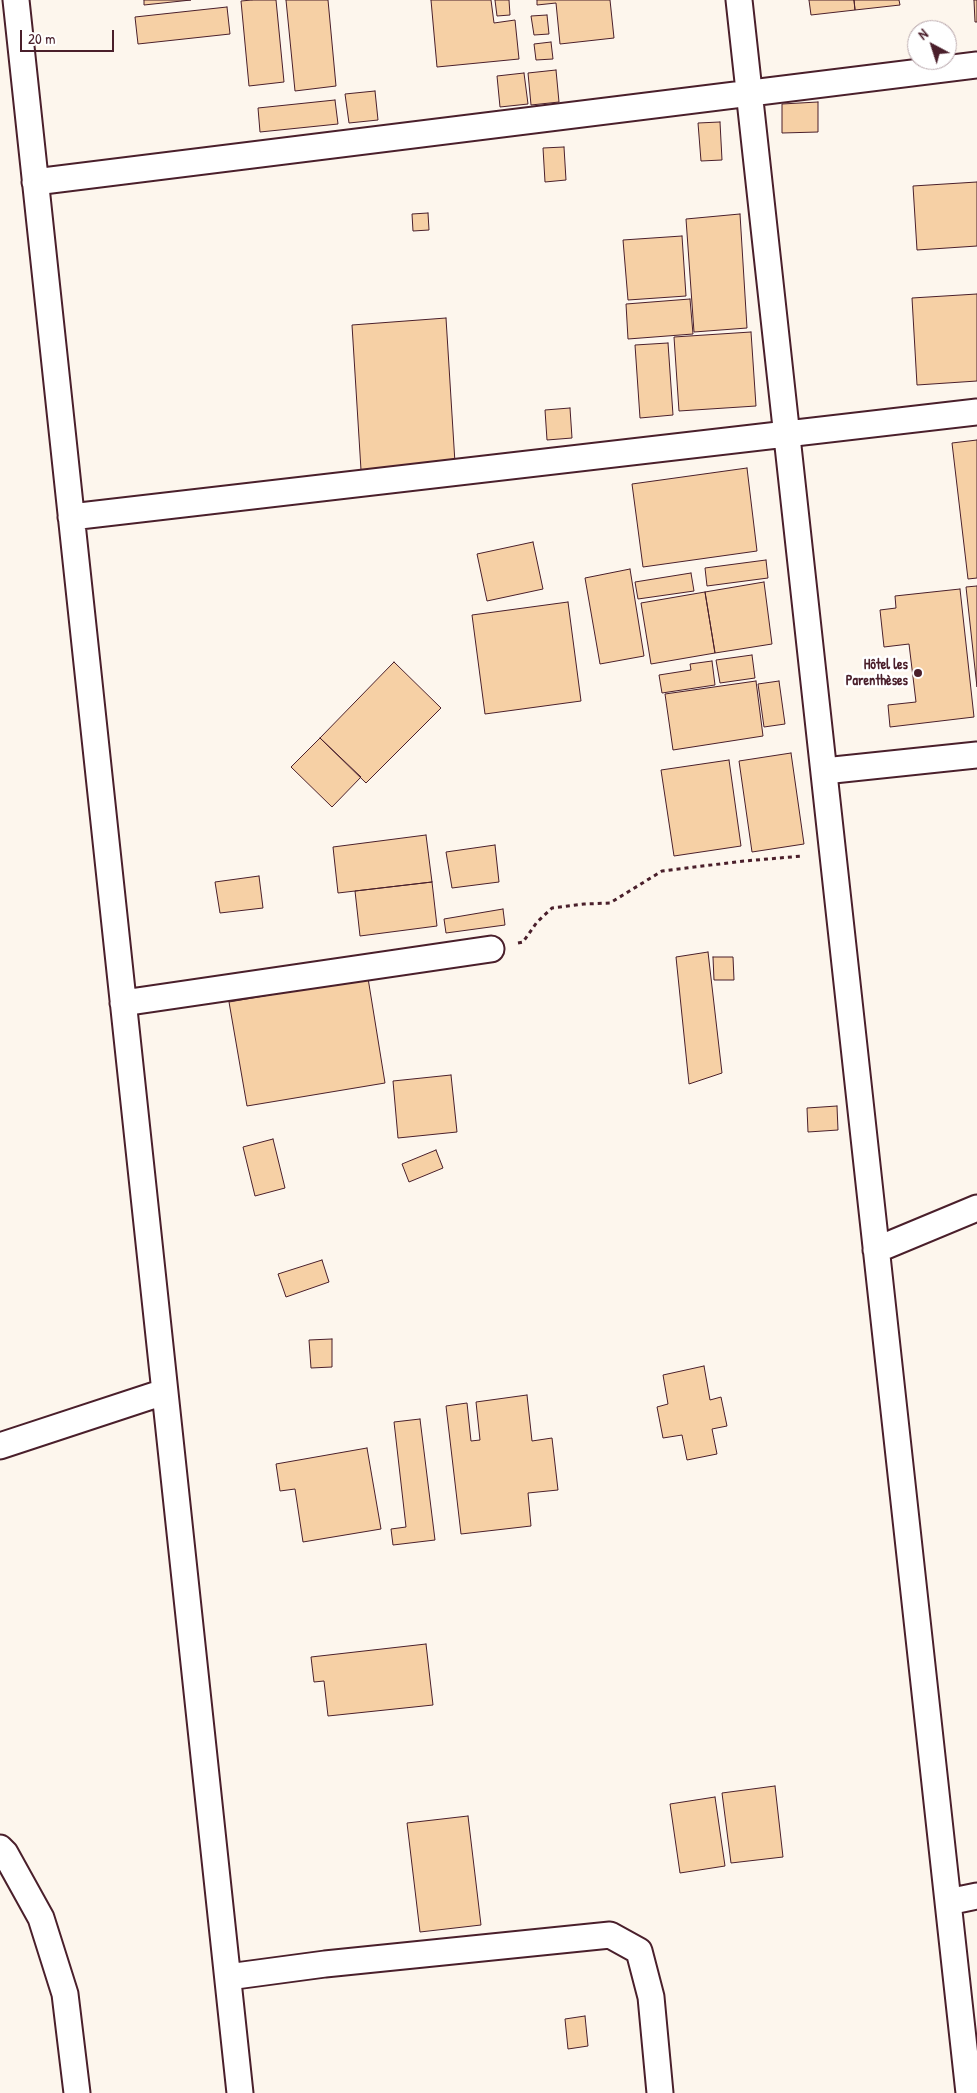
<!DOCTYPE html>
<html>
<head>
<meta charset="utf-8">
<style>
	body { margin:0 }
	#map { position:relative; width:977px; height:2093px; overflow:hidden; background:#fdf6ed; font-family:"Patrick Hand",sans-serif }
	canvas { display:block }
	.north { position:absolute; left:907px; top:20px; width:50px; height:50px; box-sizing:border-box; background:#fff; border:1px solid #b7a5aa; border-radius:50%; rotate:320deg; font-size:14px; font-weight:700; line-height:20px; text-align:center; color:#4a1f2b }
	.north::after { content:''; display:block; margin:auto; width:18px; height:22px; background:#4a1f2b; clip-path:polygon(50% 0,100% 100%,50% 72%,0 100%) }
	.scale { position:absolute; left:20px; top:30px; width:94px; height:22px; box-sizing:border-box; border:2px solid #4a1f2b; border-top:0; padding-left:6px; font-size:15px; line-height:18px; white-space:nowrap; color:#4a1f2b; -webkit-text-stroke:4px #fff; paint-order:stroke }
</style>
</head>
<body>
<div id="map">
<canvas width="977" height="2093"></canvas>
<div class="north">N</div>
<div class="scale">20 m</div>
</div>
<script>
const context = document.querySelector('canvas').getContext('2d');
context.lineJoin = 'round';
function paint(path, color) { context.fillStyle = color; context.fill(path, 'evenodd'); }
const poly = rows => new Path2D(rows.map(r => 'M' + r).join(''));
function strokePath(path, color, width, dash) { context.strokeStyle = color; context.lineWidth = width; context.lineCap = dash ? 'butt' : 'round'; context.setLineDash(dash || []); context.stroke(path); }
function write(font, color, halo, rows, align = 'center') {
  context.font = font + ' "Patrick Hand",sans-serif'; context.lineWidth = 5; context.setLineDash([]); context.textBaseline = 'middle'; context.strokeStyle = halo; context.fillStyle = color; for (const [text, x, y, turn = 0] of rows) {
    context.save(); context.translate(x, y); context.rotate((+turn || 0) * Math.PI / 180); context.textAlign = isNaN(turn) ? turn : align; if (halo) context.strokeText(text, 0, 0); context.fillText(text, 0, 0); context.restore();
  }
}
const building = poly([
	[144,0,191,0,144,5,144,0],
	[252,0,276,0,284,82,249,86,241,1,252,0],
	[286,0,328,0,336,86,295,91,286,0],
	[431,0,491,0,494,23,515,20,519,59,437,67,431,0],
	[495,0,509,0,510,15,497,16,495,0],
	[537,0,610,0,614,38,560,44,556,3,537,5,537,0],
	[809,0,854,0,855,10,811,15,809,0],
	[854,0,899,0,900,5,855,10,854,0],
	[974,0,977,0,977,22,975,22,974,0],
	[227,7,230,34,138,44,135,17,227,7],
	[547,15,549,34,534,35,531,16,547,15],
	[551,42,553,59,536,60,534,44,551,42],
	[556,70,559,102,531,105,528,73,556,70],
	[524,73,528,104,500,107,497,76,524,73],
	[375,91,378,120,349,123,345,94,375,91],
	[335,100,338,124,260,132,258,108,335,100],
	[818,102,818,132,782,133,782,104,818,102],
	[720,122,722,160,701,161,698,123,720,122],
	[564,147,566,180,545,182,543,148,564,147],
	[977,182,977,246,917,250,913,186,977,182],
	[428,213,429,230,413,231,412,214,428,213],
	[740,214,747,328,694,332,686,219,740,214],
	[682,236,686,296,628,300,623,240,682,236],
	[977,294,977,381,917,385,912,298,977,294],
	[690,299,693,334,628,339,626,304,690,299],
	[446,318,455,463,361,470,352,325,446,318],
	[751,332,756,406,679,411,674,337,751,332],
	[668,343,673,415,640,418,635,345,668,343],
	[570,408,572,438,547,440,545,410,570,408],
	[977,440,977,578,968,579,952,443,977,440],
	[747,468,757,551,643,567,632,484,747,468],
	[533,542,543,589,487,601,477,554,533,542],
	[766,560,768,578,707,586,705,568,766,560],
	[630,569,644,656,600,664,585,578,630,569],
	[691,573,694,591,638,599,635,582,691,573],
	[764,582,772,644,715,653,705,592,764,582],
	[977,586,977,687,966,587,977,586],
	[960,589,974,717,890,727,888,705,916,702,909,644,884,647,880,610,896,608,895,596,960,589],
	[705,592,715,653,651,664,641,603,705,592],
	[568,602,581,701,485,714,472,615,568,602],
	[752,655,755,678,720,683,716,660,752,655],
	[712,661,715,685,662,693,659,675,691,670,690,664,712,661],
	[394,662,441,708,366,783,320,738,394,662],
	[756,681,763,736,673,750,665,694,756,681],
	[779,681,785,724,764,727,758,684,779,681],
	[320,738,361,777,332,807,291,767,320,738],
	[791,753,804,844,752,852,739,761,791,753],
	[729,760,741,846,674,856,661,770,729,760],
	[426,835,432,882,338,893,333,847,426,835],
	[495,845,499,882,452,888,446,852,495,845],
	[259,876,263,908,220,913,215,882,259,876],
	[432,882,437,926,360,936,355,891,432,882],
	[503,909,505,925,446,933,444,919,503,909],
	[708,952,722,1073,689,1084,676,957,708,952],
	[713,957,733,957,734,980,714,980,713,957],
	[368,978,385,1083,247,1106,229,1002,368,978],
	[451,1075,457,1132,398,1138,393,1081,451,1075],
	[837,1106,838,1130,808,1132,807,1108,837,1106],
	[273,1139,285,1188,255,1196,243,1147,273,1139],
	[436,1150,443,1168,409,1182,402,1164,436,1150],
	[322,1260,329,1282,286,1297,278,1274,322,1260],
	[332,1339,332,1367,311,1368,309,1340,332,1339],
	[704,1366,710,1400,721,1397,727,1426,712,1429,717,1454,687,1460,682,1435,663,1438,657,1407,668,1404,663,1375,704,1366],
	[527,1395,532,1441,552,1438,558,1490,528,1493,531,1526,461,1534,446,1406,467,1403,471,1441,480,1440,476,1402,527,1395],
	[420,1419,435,1540,393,1545,391,1529,406,1527,394,1422,420,1419],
	[367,1448,381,1529,303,1542,295,1489,280,1491,276,1464,367,1448],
	[426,1644,433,1705,328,1716,324,1681,314,1682,311,1657,426,1644],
	[775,1786,783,1857,731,1863,722,1793,775,1786],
	[715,1797,725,1866,680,1873,670,1804,715,1797],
	[468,1816,481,1925,420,1932,407,1823,468,1816],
	[585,2016,588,2046,568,2049,565,2019,585,2016]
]);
paint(building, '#f6d0a5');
strokePath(building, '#4a1f2b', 1);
const street = poly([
	[16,0,240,2093],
	[739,0,969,2093],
	[35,182,977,65],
	[71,517,977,412],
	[824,771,977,755],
	[123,1003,491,949],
	[876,1250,977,1208],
	[0,1446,164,1392],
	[0,1848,5,1853,41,1918,65,1994,77,2093],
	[948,1902,977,1896],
	[228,1977,325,1964,610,1935,639,1951,651,1997,660,2093]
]);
strokePath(street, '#4a1f2b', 29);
strokePath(poly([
	[518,943,523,942,537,922,552,908,584,904,610,903,662,871,744,861,803,856]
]), '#4a1f2b', 3, [4, 4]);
strokePath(street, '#fff', 25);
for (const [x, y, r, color] of [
	[918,673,5,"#4a1f2b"]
]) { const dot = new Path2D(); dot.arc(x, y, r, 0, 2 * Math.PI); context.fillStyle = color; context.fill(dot); strokePath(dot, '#fff', 2); }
write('bold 14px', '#4a1f2b', '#fff', [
	["Hôtel les",908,665],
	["Parenthèses",908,681]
], 'right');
</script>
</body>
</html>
